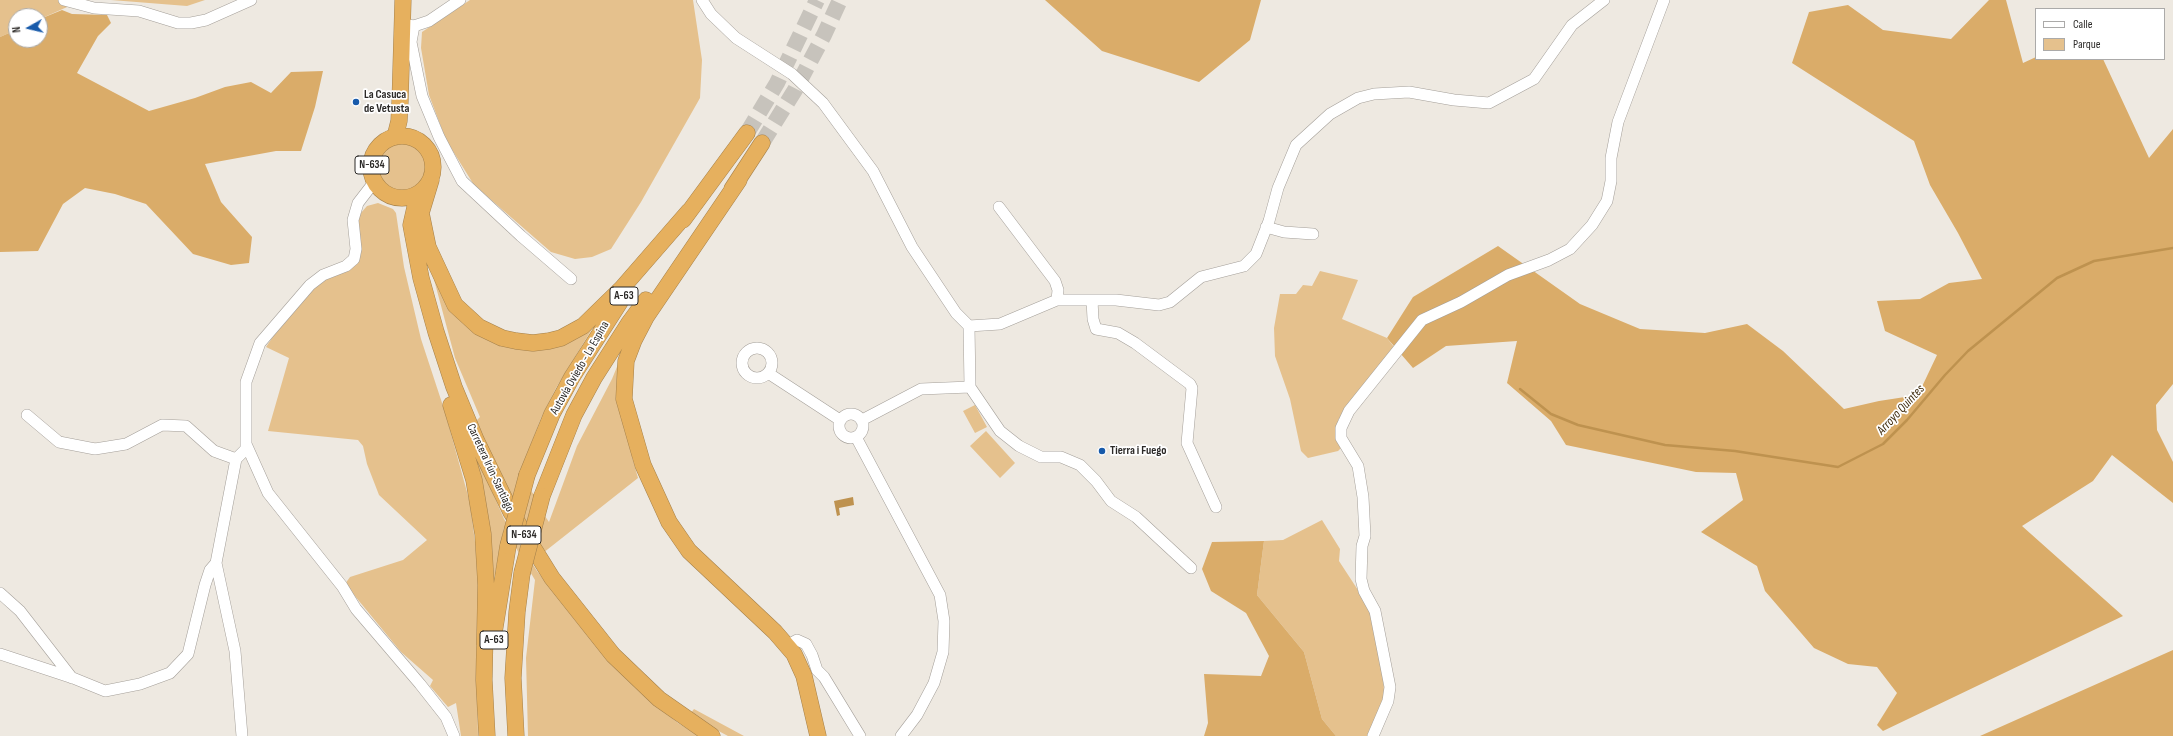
<!DOCTYPE html>
<html>
<head>
<meta charset="utf-8">
<style>
	body { margin:0 }
	#map { position:relative; width:2173px; height:736px; overflow:hidden; background:#eee9e1; font-family:"Sofia Sans Condensed",sans-serif }
	canvas { display:block }
	.legend { position:absolute; left:2035px; top:8px; width:130px; height:52px; box-sizing:border-box; background:#fff; border:1px solid #abaaa9; margin:0; padding:5px 7px; list-style:none; font-size:12px; color:#2c2a28 }
	.legend li { display:flex; align-items:center; gap:8px; height:20px }
	.legend b { width:20px; border:1px solid #abaaa9 }
	.north { position:absolute; left:8px; top:8px; width:40px; height:40px; box-sizing:border-box; background:#fff; border:1px solid #abaaa9; border-radius:50%; rotate:262deg; font-size:11px; font-weight:700; line-height:16px; text-align:center; color:#2c2a28 }
	.north::after { content:''; display:block; margin:auto; width:14px; height:18px; background:#175aaa; clip-path:polygon(50% 0,100% 100%,50% 72%,0 100%) }
</style>
</head>
<body>
<div id="map">
<canvas width="2173" height="736"></canvas>
<ul class="legend">
<li><b style="height:5px;background:#fff"></b>Calle</li>
<li><b style="height:11px;background:#e5c18d"></b>Parque</li>
</ul>
<div class="north">N</div>
</div>
<script>
const context = document.querySelector('canvas').getContext('2d');
context.lineJoin = 'round';
function paint(path, color) { context.fillStyle = color; context.fill(path, 'evenodd'); }
const poly = rows => new Path2D(rows.map(r => 'M' + r).join(''));
function strokePath(path, color, width, dash) { context.strokeStyle = color; context.lineWidth = width; context.lineCap = dash ? 'butt' : 'round'; context.setLineDash(dash || []); context.stroke(path); }
function write(font, color, halo, rows, align = 'center') {
  context.font = font + ' "Sofia Sans Condensed",sans-serif'; context.lineWidth = 3.5; context.setLineDash([]); context.textBaseline = 'middle'; context.strokeStyle = halo; context.fillStyle = color; for (const [text, x, y, turn = 0] of rows) {
    context.save(); context.translate(x, y); context.rotate((+turn || 0) * Math.PI / 180); context.textAlign = isNaN(turn) ? turn : align; if (halo) context.strokeText(text, 0, 0); context.fillText(text, 0, 0); context.restore();
  }
}
paint(poly([
	[0,0,83,0,40,19,40,16,16,16,16,30,0,37],
	[111,0,205,0,187,6],
	[470,0,693,0,702,60,700,98,641,202,611,249,592,257,575,259,551,252,474,185,446,140,429,95,421,48,422,32],
	'378 168a25 25 0 1 1 50 0a25 25 0 1 1-50 0Z',
	[378,203,393,209,396,213,404,267,421,339,445,412,470,503,478,566,478,645,476,645,478,736,461,736,456,703,448,707,430,686,433,680,401,652,345,584,350,577,403,560,427,540,379,495,367,464,363,446,358,440,268,431,289,358,266,347,280,326,313,287,324,279,351,269,356,264,360,256,358,221,360,214,367,206],
	[1320,271,1358,280,1342,319,1387,338,1394,347,1338,420,1338,435,1341,448,1338,451,1308,458,1301,451,1290,399,1275,356,1274,328,1280,294,1296,294,1303,285,1312,286],
	[432,272,491,340,592,329,556,388,541,418,519,475,535,496,534,500,549,522,577,446,612,379,621,357,632,446,632,457,638,478,543,553,511,498,475,422,480,417,455,358],
	[975,405,987,427,975,433,963,411],
	[986,431,1015,463,1000,478,970,446],
	[467,434,504,519,537,571,575,620,609,661,640,692,678,723,699,736,528,736,526,658,535,580,504,528,493,584],
	[1322,520,1340,549,1339,561,1371,610,1383,669,1384,692,1382,703,1367,736,1336,736,1322,719,1304,652,1257,595,1264,541,1283,540],
	[694,709,744,736,728,736,711,727,690,714]
]), '#e5c18d');
paint(poly([
	[1045,0,1261,0,1250,40,1199,82,1102,51],
	[1989,0,2006,0,2023,63,2036,57,2036,59,2103,59,2149,158,2173,129,2173,384,2156,405,2157,430,2173,462,2173,503,2112,455,2093,481,2022,526,2123,616,1883,731,1877,725,1897,693,1877,667,1848,664,1814,648,1765,591,1757,566,1701,532,1743,500,1736,473,1696,472,1566,445,1551,421,1507,383,1517,341,1446,346,1413,368,1387,338,1413,297,1498,246,1580,304,1640,329,1705,333,1747,324,1783,351,1844,409,1879,401,1918,395,1937,355,1885,331,1877,301,1920,299,1949,283,1982,279,1958,233,1930,185,1914,141,1792,63,1809,12,1848,5,1883,30,1951,39],
	[62,10,72,14,107,15,111,23,98,36,77,73,149,111,195,98,225,87,251,82,271,93,291,72,323,71,315,107,301,151,276,151,205,164,221,202,252,237,249,263,231,265,193,254,146,204,115,194,85,188,63,204,38,251,0,252,0,37,16,30,16,40,40,40,40,19],
	[1264,541,1257,595,1304,652,1322,719,1336,736,1204,736,1208,723,1204,674,1261,676,1269,656,1246,613,1211,591,1202,569,1212,542],
	[2173,650,2173,736,1980,736]
]), '#daac69');
paint(poly([
	[853,497,854,505,839,508,840,515,837,516,834,501]
]), '#be924f');
strokePath(poly([
	[1520,389,1551,414,1578,425,1665,445,1735,451,1838,467,1883,444,1907,420,1945,375,1968,351,2057,278,2094,261,2173,248]
]), '#be924f', 2.5);
strokePath(poly([
	[747,133,777,83,817,0],
	[762,143,795,90,824,35,840,0]
]), '#c7c3bc', 16, [16, 8]);
const minor = poly([
	[64,0,94,8,139,11,178,23,191,23,206,20,251,0],
	[702,0,711,14,736,38,792,74,823,103,873,171,912,247,956,313,969,326,970,387,1000,431,1019,446,1041,457,1061,457,1080,465,1096,481,1111,501,1136,517,1191,568],
	[408,25,414,26,429,21,460,0],
	[414,26,411,42,422,96,439,137,462,181,521,236,571,279],
	[999,207,1055,281,1058,290,1057,300],
	[1266,227,1284,232,1313,234],
	[1092,300,1093,319,1096,329,1118,333,1135,343,1190,384,1192,388,1187,443,1216,507],
	[969,326,1000,324,1057,300,1116,300,1159,305,1170,302,1201,277,1244,266,1256,254,1269,221,1278,188,1296,145,1330,114,1358,98,1374,94,1409,92,1454,100,1489,103,1534,79,1572,25,1604,0],
	'742 363a15 15 0 1 1 30 0a15 15 0 1 1-30 0Z',
	[768,373,840,420],
	'839 426a12 12 0 1 1 24 0a12 12 0 1 1-24 0Z',
	[27,415,59,442,95,449,126,444,162,425,186,426,214,451,236,459,246,449,246,382,260,343,310,285,323,275,346,266,354,259,356,249,353,220,358,203,375,181],
	[862,420,921,389,970,387],
	[856,437,940,595,944,621,943,652,934,683,917,715,901,736],
	[246,444,268,493,342,586,356,609,420,684,446,717,454,736],
	[236,459,216,563,235,651,242,736],
	[0,593,20,611,72,678],
	[788,645,797,640,806,644,812,655,817,670,824,677,860,736],
	[0,654,73,678,105,691,140,684,170,673,188,654,205,585,210,570,216,563],
	[1373,736,1388,701,1390,687,1375,611,1364,591,1361,579,1362,546,1365,536,1363,497,1358,466,1341,438,1341,428,1349,411,1422,320,1461,302,1508,275,1549,260,1570,249,1592,225,1607,201,1611,181,1611,158,1618,122,1664,0]
]);
const highway = poly([
	'371 167a31 31 0 1 1 62 0a31 31 0 1 1-62 0Z',
	[395,137,399,121,400,102,403,0],
	[431,180,421,213,428,247,455,305,479,327,502,338,516,341,533,343,549,341,561,338,583,326,622,288,689,211],
	[739,180,646,317,634,340,626,361,624,399,643,465,669,522,689,551,775,632,794,654,804,676,818,736],
	[732,189,762,143],
	[418,194,411,225,421,278,436,332,454,387,476,440,511,512,552,578,613,655,659,699,712,736],
	[683,220,747,133],
	[451,405,474,480,483,534,486,585,484,680,487,736],
	[527,475,552,414,572,377,620,302],
	[542,496,574,415,594,378,629,323,646,300],
	[494,633,508,546],
	[516,736,513,678,517,612,522,573]
]);
strokePath(minor, '#a49f99', 12);
strokePath(highway, '#a5814b', 17);
strokePath(minor, '#fff', 11);
strokePath(highway, '#e6b05e', 16);
const highwayBridge = poly([
	[508,546,527,475],
	[522,573,542,496]
]);
strokePath(highwayBridge, '#a5814b', 17, []);
strokePath(highwayBridge, '#e6b05e', 16);
for (const [x, y, r, color] of [
	[356,102,4,"#175aaa"],
	[1102,451,4,"#175aaa"]
]) { const dot = new Path2D(); dot.arc(x, y, r, 0, 2 * Math.PI); context.fillStyle = color; context.fill(dot); strokePath(dot, '#fff', 1.5); }
for (const [x, y, w] of [
	[372,165,34],
	[624,296,28],
	[524,535,34],
	[494,640,28]
]) { const box = new Path2D(); box.roundRect(x - w / 2, y - 9, w, 18, 3); context.fillStyle = '#fff'; context.fill(box); strokePath(box, '#2c2a28', 1); }
write('bold 11px', '#2c2a28', null, [
	["N-634",372,165],
	["A-63",624,296],
	["N-634",524,535],
	["A-63",494,640]
]);
write('bold 12px', '#2c2a28', '#fff', [
	["La Casuca",364,95],
	["de Vetusta",364,109],
	["Tierra i Fuego",1110,451]
], 'left');
write('12px', '#2c2a28', '#fff', [
	["Autovía Oviedo - La Espina",580,368,-60],
	["Carretera Irún-Santiago",490,468,65]
]);
write('italic 13px', '#3e2b0d', '#fff', [
	["Arroyo Quintes",1901,410,-47]
]);
</script>
</body>
</html>
